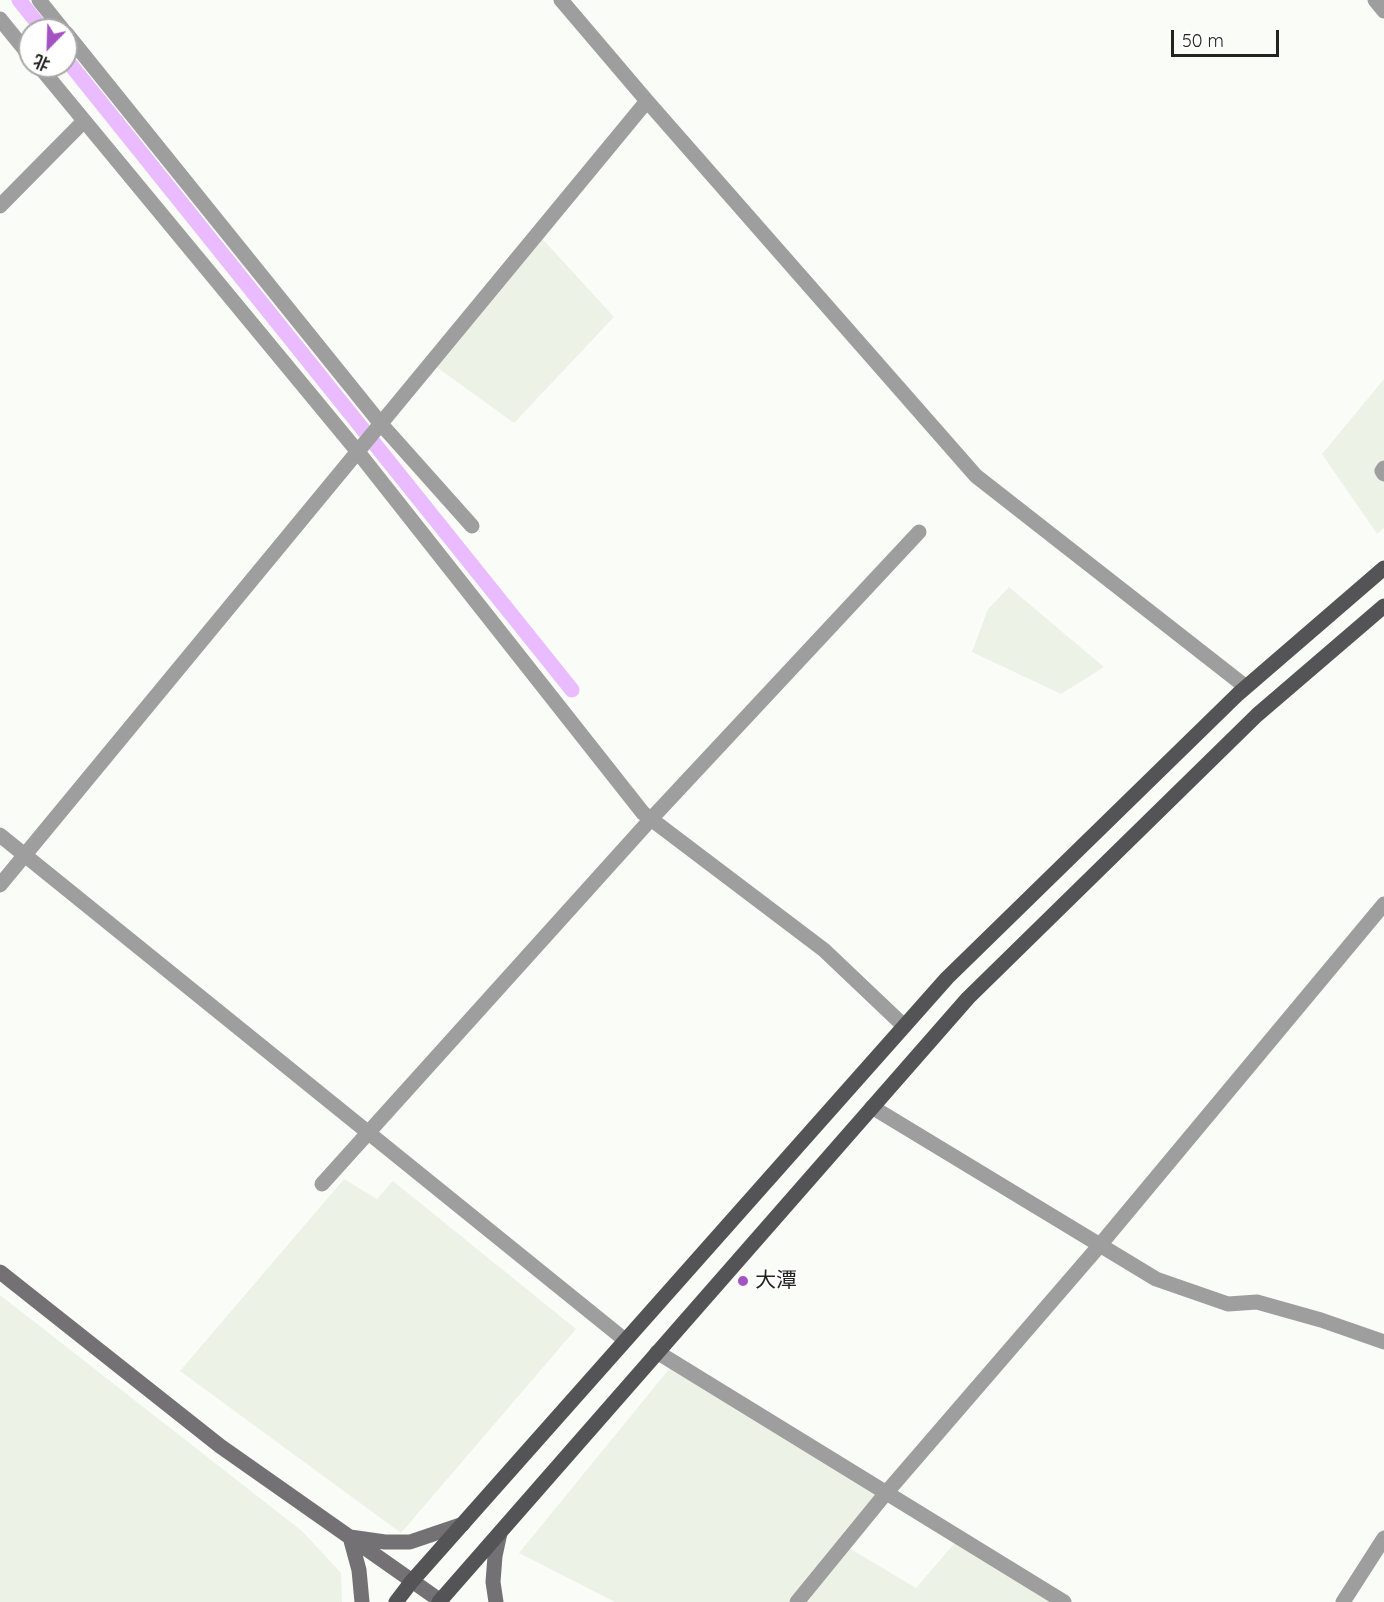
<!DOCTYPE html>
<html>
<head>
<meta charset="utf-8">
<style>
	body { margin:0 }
	#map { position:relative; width:1384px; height:1602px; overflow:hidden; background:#fafcf8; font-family:Quicksand,"Noto Sans SC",sans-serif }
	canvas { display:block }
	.north { position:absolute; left:18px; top:18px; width:60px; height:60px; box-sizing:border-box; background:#fff; border:2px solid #a7a7a6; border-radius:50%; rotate:203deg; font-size:16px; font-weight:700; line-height:24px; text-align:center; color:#222321 }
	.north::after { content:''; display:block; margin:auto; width:21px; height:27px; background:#a453c3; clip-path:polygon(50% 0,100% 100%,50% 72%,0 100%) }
	.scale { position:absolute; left:1171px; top:30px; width:108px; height:27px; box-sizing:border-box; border:3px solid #222321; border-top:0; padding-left:8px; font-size:18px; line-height:21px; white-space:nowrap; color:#222321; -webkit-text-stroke:4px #fff; paint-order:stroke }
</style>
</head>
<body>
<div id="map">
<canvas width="1384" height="1602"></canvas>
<div class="north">北</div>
<div class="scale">50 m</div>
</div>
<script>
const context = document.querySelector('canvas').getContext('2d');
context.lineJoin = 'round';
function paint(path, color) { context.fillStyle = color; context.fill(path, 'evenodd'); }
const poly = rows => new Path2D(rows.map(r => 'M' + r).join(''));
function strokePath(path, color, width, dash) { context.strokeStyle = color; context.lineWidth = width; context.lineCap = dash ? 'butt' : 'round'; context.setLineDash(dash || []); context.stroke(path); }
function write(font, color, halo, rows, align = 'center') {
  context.font = font + ' Quicksand,"Noto Sans SC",sans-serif'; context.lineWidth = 4.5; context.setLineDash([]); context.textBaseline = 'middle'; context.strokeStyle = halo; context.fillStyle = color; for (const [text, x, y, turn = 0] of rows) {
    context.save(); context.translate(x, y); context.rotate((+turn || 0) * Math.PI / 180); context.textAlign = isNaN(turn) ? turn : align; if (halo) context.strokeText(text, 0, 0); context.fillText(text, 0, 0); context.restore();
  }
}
paint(poly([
	[538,234,614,317,514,423,431,363],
	[1384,379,1384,528,1377,534,1322,454],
	[1009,587,1104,667,1061,694,972,652,988,609],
	[344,1179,377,1199,393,1181,576,1329,401,1533,180,1371],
	[0,1295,302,1531,341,1573,342,1602,0,1602],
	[674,1363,886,1493,844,1545,916,1588,959,1538,1064,1602,615,1602,519,1553]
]), '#edf2e7');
strokePath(poly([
	[19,0,43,30],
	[66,59,572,690]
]), '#eabbfe', 15);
strokePath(poly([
	[39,0,63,30],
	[561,0,647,101,976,476,1246,687],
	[1375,0,1384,11],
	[0,19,30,56],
	[66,33,381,424,472,526],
	[39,66,358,452,643,813,824,950,904,1026],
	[0,206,84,121],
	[1384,468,1382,471,1384,474],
	[0,835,625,1340],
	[0,885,647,101],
	[872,1107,1156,1279,1228,1304,1257,1302,1321,1320,1384,1342],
	[322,1184,651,819,919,532],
	[657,1352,1064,1602],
	[797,1602,886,1493,1100,1245,1384,904],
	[1343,1602,1384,1538]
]), '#9f9e9f', 15);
strokePath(poly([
	[0,1272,220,1446,442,1602],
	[362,1602,359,1570,350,1537,385,1542,410,1542,463,1524],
	[496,1602,493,1582,495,1556,500,1533]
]), '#737174', 15);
strokePath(poly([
	[396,1602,412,1581,947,978,1238,694,1384,568],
	[439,1602,968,998,1257,715,1384,606]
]), '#545355', 15);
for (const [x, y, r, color] of [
	[743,1281,6,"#a453c3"]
]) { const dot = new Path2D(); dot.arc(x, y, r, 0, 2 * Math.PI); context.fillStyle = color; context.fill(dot); strokePath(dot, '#fff', 2); }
write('21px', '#222321', '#fff', [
	["大潭",755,1281]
], 'left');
</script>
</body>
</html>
